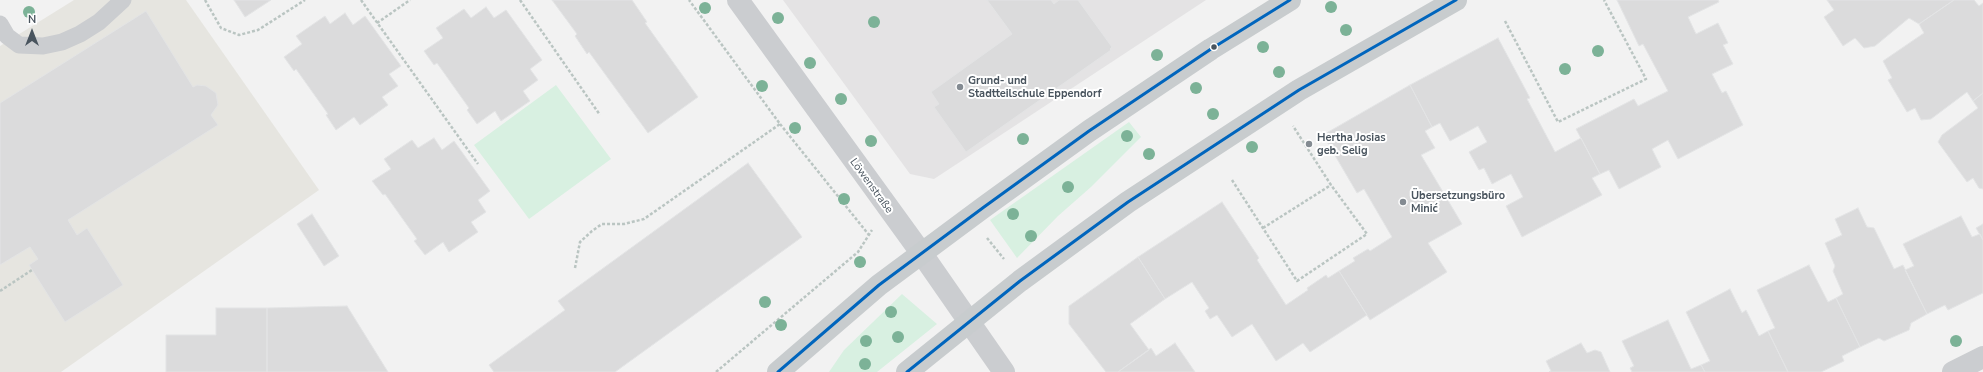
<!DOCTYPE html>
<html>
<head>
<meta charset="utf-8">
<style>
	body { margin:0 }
	#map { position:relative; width:1983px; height:372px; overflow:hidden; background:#f2f2f2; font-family:"Nunito Sans",sans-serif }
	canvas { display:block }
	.north { position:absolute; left:12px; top:12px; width:40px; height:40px; -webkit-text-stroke:3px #fff; paint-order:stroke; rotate:0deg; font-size:11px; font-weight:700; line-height:16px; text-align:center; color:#49545e }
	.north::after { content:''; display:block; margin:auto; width:14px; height:18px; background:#49545e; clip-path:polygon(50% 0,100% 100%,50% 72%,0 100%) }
</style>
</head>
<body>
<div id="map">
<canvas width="1983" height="372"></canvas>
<div class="north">N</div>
</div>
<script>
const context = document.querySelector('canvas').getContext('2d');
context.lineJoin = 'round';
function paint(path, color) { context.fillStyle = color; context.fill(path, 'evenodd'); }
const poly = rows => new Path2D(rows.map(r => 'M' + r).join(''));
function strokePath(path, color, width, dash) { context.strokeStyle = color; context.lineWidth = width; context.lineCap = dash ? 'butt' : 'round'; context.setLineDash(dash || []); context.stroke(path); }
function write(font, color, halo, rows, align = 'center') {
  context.font = font + ' "Nunito Sans",sans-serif'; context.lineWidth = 4; context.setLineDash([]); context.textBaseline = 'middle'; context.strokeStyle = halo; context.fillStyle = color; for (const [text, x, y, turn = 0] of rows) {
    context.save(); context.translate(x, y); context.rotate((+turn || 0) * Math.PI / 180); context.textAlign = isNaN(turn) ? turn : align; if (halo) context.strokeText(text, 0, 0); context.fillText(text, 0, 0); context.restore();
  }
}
paint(poly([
	[74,0,186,0,319,190,61,372,0,372,0,46]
]), '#e6e5e0');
paint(poly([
	[783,0,1206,0,934,179,910,174]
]), '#e4e3e4');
paint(poly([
	[556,85,611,159,529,219,474,145],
	[1129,122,1141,137,1091,187,1058,216,1017,258,990,220],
	[902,294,937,324,877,372,829,372,844,350]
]), '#d8f0e1');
const building = poly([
	[234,0,271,0,245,17,234,0],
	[552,0,632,0,647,22,645,23,698,97,648,133,589,52,587,54,575,36,577,34,552,0],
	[987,0,1051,0,1054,4,1059,0,1078,0,1112,47,1110,49,1111,50,966,152,934,107,939,104,931,92,1012,34,987,0],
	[1617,0,1718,0,1719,2,1688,17,1696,34,1718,23,1728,43,1723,45,1733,64,1712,74,1722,93,1726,91,1743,125,1678,159,1668,140,1652,149,1661,167,1619,189,1609,170,1600,174,1576,129,1634,99,1638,106,1668,91,1643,44,1639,46,1617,0],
	[1827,0,1954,0,1919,24,1909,18,1875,46,1864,48,1855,38,1843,46,1824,17,1834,10,1827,0],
	[1954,0,1974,0,1979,6,1983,3,1983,93,1973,101,1967,92,1931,119,1921,120,1915,108,1907,112,1888,80,1892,78,1883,61,1924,33,1919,24,1954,0],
	[486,7,494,18,506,10,542,60,530,69,538,80,523,91,530,101,501,121,495,111,477,124,467,110,469,108,437,63,434,65,424,51,443,38,436,28,464,9,471,18,486,7],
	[146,11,193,87,197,85,206,86,216,93,218,105,211,115,218,125,68,220,77,235,87,228,123,285,65,322,29,265,38,259,30,247,0,265,0,103,146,11],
	[345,13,353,25,365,16,401,66,389,74,398,86,382,97,388,105,360,125,354,117,336,130,326,115,328,114,296,69,294,71,284,57,302,44,296,36,325,16,330,24,345,13],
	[1498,38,1530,98,1527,99,1555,152,1581,138,1600,174,1592,178,1602,195,1522,237,1506,206,1523,197,1511,174,1492,184,1484,168,1479,170,1469,152,1487,142,1478,126,1450,141,1440,123,1432,127,1410,85,1498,38],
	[1410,85,1432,127,1425,131,1435,148,1421,155,1462,224,1428,243,1447,272,1370,320,1339,271,1355,261,1353,258,1368,249,1370,251,1392,237,1364,189,1357,193,1323,135,1410,85],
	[1983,93,1983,189,1979,188,1973,178,1967,182,1938,142,1942,135,1978,108,1973,101,1983,93],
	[434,138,442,150,454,141,490,191,478,200,486,212,471,222,478,232,449,252,443,242,425,255,414,241,417,239,385,194,383,195,372,181,391,169,384,159,412,140,418,148,434,138],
	[748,163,802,237,615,372,494,372,489,365,565,310,558,301,748,163],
	[1222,202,1259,258,1257,260,1286,305,1308,290,1307,288,1326,275,1328,278,1339,271,1367,315,1310,352,1303,343,1276,361,1252,324,1232,337,1217,315,1210,319,1205,311,1209,308,1192,282,1165,299,1138,257,1222,202],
	[1858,208,1867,227,1874,228,1894,269,1903,265,1927,314,1911,323,1909,330,1884,341,1879,338,1860,347,1836,298,1843,294,1833,271,1835,266,1825,243,1842,235,1835,219,1858,208],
	[312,214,339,256,324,266,297,224,312,214],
	[1961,216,1972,237,1980,234,1983,240,1983,293,1948,310,1945,305,1927,314,1905,270,1914,266,1903,244,1961,216],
	[1983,224,1983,240,1976,228,1983,224],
	[1138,257,1165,299,1130,324,1149,350,1118,372,1106,372,1069,324,1069,306,1138,257],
	[1809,265,1828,302,1836,298,1860,347,1842,356,1844,361,1821,372,1788,372,1768,331,1775,328,1757,290,1809,265],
	[1730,289,1742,313,1746,310,1759,336,1768,331,1788,372,1705,372,1701,365,1710,361,1686,312,1730,289],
	[347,306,388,372,267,372,267,308,347,306],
	[216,308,267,308,267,372,166,372,166,335,216,335,216,308],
	[1668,320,1691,369,1701,365,1705,372,1632,372,1630,368,1634,366,1622,341,1668,320],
	[1175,343,1195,372,1118,372,1151,348,1156,356,1175,343],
	[1581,343,1587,353,1595,350,1601,352,1610,372,1549,372,1551,371,1546,361,1581,343]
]);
paint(building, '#dbdbdc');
strokePath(building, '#e3e4e5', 1);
strokePath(poly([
	[205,0,221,28,239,35,258,30,305,0],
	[361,0,478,164],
	[520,0,600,115],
	[1505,21,1558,122,1646,79,1604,0],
	[377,23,410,0],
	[780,124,869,235],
	[1232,180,1297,281,1367,234,1331,185,1293,126],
	[1263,228,1331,185],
	[987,238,1004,259],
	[575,268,580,242,592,231,602,224,624,224,644,219,780,124,689,0],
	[0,291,32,270],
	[716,372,858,252,872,230]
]), '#bac5c2', 2.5, [3, 2]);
strokePath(poly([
	[0,24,7,36,19,45,43,46,62,42,80,34,99,22,123,0]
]), '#cbcdd0', 17);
strokePath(poly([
	[738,0,922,254,1004,372],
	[1953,372,1983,357]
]), '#cbcdd0', 22);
strokePath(poly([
	[778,372,879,285,984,207,1089,131,1211,49,1290,0],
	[907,372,1020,281,1128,202,1299,90,1456,0]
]), '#c8ccce', 22);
strokePath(poly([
	[778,372,879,285,984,207,1089,131,1211,49,1290,0],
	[907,372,1020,281,1128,202,1299,90,1456,0]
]), '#0065bd', 3);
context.fillStyle = '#7cb297';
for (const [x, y] of [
	[1331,7],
	[705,8],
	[29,12],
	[778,18],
	[874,22],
	[1346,30],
	[1263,47],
	[1598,51],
	[1157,55],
	[810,63],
	[1565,69],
	[1279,72],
	[762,86],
	[1196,88],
	[841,99],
	[1213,114],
	[795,128],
	[1127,136],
	[1023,139],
	[871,141],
	[1252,147],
	[1149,154],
	[1068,187],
	[844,199],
	[1013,214],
	[1031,236],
	[860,262],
	[765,302],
	[891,312],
	[781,325],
	[898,337],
	[866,341],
	[1956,341],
	[865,364]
]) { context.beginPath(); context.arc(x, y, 6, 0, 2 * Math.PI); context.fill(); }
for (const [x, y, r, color] of [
	[1214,47,3.5,"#49545e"],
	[960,87,4,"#848b92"],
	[1309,144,4,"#848b92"],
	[1403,202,4,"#848b92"]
]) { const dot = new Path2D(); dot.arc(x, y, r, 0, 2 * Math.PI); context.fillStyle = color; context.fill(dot); strokePath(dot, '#fff', 1.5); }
write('bold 11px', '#49545e', '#fff', [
	["Grund- und",968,81],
	["Stadtteilschule Eppendorf",968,94],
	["Hertha Josias",1317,138],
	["geb. Selig",1317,151],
	["Übersetzungsbüro",1411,196],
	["Minić",1411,209]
], 'left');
write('11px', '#49545e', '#fff', [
	["Löwenstraße",871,186,54]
]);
</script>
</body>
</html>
